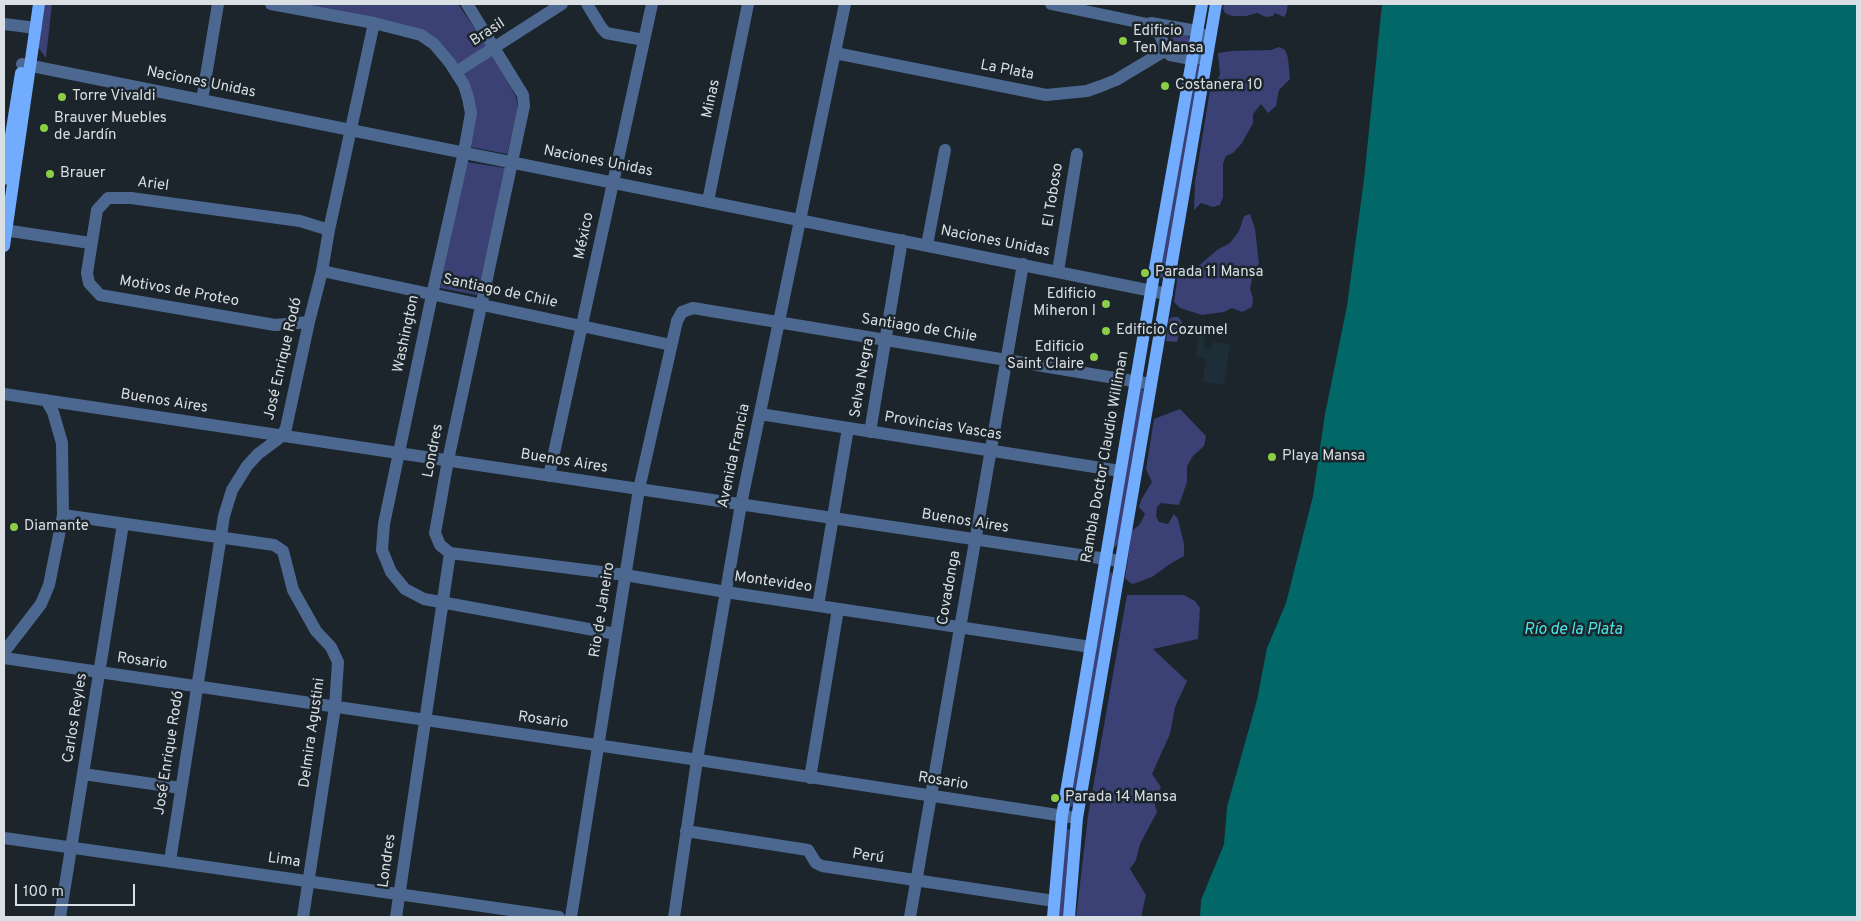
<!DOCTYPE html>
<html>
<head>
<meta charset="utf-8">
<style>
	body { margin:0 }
	#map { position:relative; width:1861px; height:921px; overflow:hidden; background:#1b252b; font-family:Overpass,sans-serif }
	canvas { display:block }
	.frame { position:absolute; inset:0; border:5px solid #d9dfe3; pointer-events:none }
	.scale { position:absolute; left:15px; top:884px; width:120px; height:22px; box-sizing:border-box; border:2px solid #d9dfe3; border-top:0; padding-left:6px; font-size:15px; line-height:18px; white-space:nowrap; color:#d9dfe3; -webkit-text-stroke:4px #1b252b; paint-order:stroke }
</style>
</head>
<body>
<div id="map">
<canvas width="1861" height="921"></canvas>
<div class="frame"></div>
<div class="scale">100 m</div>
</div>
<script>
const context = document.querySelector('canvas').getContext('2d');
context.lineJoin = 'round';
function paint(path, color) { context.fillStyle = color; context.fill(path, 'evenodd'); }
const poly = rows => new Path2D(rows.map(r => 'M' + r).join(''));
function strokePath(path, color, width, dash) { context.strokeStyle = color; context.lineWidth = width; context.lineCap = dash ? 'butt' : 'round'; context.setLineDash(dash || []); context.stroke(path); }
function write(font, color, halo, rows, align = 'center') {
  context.font = font + ' Overpass,sans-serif'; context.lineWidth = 5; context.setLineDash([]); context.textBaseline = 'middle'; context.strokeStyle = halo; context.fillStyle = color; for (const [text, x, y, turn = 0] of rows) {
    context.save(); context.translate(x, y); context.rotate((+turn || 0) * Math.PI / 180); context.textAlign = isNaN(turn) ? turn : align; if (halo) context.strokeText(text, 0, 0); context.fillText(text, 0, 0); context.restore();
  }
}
paint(poly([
	[1199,331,1206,332,1203,348,1211,349,1212,342,1230,344,1224,385,1203,382,1206,359,1196,357]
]), '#1e2e38');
paint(poly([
	[45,4,52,4,46,58,38,47],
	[291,4,458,4,487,46,458,65,438,42],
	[1224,4,1288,4,1286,14,1284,17,1275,13,1273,16,1266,17,1257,13,1246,16,1232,16,1225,13,1223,9],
	[1177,33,1186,34,1190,38,1187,53,1171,51,1169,41,1173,34],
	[1279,47,1285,50,1288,58,1290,79,1279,90,1276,106,1268,113,1261,104,1253,114,1253,123,1242,143,1233,153,1226,156,1223,164,1223,197,1220,205,1213,207,1201,203,1194,210,1195,182,1210,90,1220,75,1218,53,1232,51,1271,50],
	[492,53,516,97,518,108,507,154,471,147,462,75],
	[1197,63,1200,66,1164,276,1161,278,1159,277],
	[467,162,505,168,477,295,440,288],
	[1250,214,1255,229,1259,263,1253,274,1250,289,1253,298,1252,307,1242,312,1232,308,1224,312,1202,315,1180,308,1174,302,1178,273,1195,269,1217,250,1230,243,1239,231,1244,216],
	[1173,317,1178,317,1182,322,1177,342,1166,341,1169,319],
	[1141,388,1145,391,1119,543,1114,548,1113,547,1139,389],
	[1180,409,1206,436,1204,446,1193,456,1187,466,1187,482,1179,505,1161,503,1157,507,1156,516,1159,522,1168,524,1174,514,1178,519,1184,544,1184,556,1170,564,1152,577,1133,584,1129,582,1125,578,1132,531,1140,524,1145,514,1139,507,1141,500,1152,482,1146,469,1154,419],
	[1109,572,1112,573,1113,580,1075,801,1073,806,1070,807],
	[1127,595,1184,595,1195,601,1200,608,1198,639,1153,649,1187,681,1175,707,1170,734,1152,774,1161,787,1154,801,1157,812,1140,844,1136,860,1130,869,1146,895,1141,917,1076,917,1088,816],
	[1066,828,1070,830,1063,917,1057,917]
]), '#3b4075');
paint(poly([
	[1382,4,1857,4,1857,917,1200,917,1201,900,1224,844,1227,807,1257,700,1267,648,1286,603,1313,496,1325,414,1347,306,1364,179]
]), '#016767');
strokePath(poly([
	[271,4,374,23,421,35,434,44,450,63,464,85,468,98,471,113,464,152,432,295,384,524,382,550,391,572,405,589,424,599,616,634],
	[587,4,601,27,606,33,644,40],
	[1051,4,1147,24,1151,23,1197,31,1209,39],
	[4,24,36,28],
	[1147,24,1160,35,1166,50,1170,55,1191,59,1206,57],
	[835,53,1046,95,1087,91,1101,86,1116,80,1166,50],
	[22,64,1167,294],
	[456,72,562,4],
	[202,100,218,4],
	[708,201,748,4],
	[4,230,90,243],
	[927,245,945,150],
	[322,271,671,345],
	[1058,271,1077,154],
	[309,322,275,325,100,295,89,283,87,273,97,210,108,198,131,198,300,221,329,230],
	[4,394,1120,561],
	[760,414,1120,471],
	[870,432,902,240],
	[549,476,652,4],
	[63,515,274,545,283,551,293,590,316,631,331,647,338,662,335,707,303,917],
	[450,553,625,575,726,592,1091,647],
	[818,606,848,428],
	[4,652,41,604,49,585,63,515,62,443,53,412,46,400],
	[4,658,712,762,1077,818],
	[83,774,181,788],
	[810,778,838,609],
	[686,831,808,850,816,863,822,866,1054,901],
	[4,838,559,917],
	[170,861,224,516,232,490,247,466,258,454,282,436,286,428,309,322,322,271,329,230,374,23],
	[60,917,123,524],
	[396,917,450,553,440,545,435,533,448,460,524,106,523,95,467,4],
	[571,917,639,489,677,321,682,312,693,308,1151,384],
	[674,917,697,760,741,504,845,4],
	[910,917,1023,264]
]), '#4c6890', 12);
strokePath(poly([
	[4,179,21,73],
	[4,246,39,4],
	[1053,917,1062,816,1155,268,1202,4],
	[1069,917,1077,818,1216,4]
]), '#71acff', 12);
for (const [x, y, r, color] of [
	[1123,41,5,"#8bce46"],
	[1165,86,5,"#8bce46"],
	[62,97,5,"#8bce46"],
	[44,128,5,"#8bce46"],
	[50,174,5,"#8bce46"],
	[1145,273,5,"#8bce46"],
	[1106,304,5,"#8bce46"],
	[1106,331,5,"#8bce46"],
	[1094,357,5,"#8bce46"],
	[1272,457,5,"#8bce46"],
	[14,527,5,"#8bce46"],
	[1055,798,5,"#8bce46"]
]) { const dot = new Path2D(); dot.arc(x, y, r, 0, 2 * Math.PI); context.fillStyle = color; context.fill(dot); strokePath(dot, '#1b252b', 2); }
write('15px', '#d9dfe3', '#1b252b', [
	["Edificio",1133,32],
	["Ten Mansa",1133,49],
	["Costanera 10",1175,86],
	["Torre Vivaldi",72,97],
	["Brauver Muebles",54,119],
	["de Jardín",54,136],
	["Brauer",60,174],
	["Parada 11 Mansa",1155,273],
	["Edificio",1096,295,"right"],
	["Miheron I",1096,312,"right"],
	["Edificio Cozumel",1116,331],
	["Edificio",1084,348,"right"],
	["Saint Claire",1084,365,"right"],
	["Playa Mansa",1282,457],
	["Diamante",24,527],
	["Parada 14 Mansa",1065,798]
], 'left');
write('15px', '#d9dfe3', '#1b252b', [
	["Brasil",488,33,-33],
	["La Plata",1007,71,11],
	["Naciones Unidas",201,83,11],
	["Minas",712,99,-78],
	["Naciones Unidas",598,162,11],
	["Ariel",153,185,7],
	["El Toboso",1054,195,-81],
	["México",585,236,-78],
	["Naciones Unidas",995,242,11],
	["Motivos de Proteo",179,292,10],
	["Santiago de Chile",500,292,12],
	["Santiago de Chile",919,329,9],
	["Washington",407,334,-78],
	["José Enrique Rodó",284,359,-77],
	["Selva Negra",863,378,-80],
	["Buenos Aires",164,402,9],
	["Provincias Vascas",943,427,9],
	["Londres",434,451,-79],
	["Avenida Francia",735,456,-78],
	["Rambla Doctor Claudio Williman",1106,457,-80],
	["Buenos Aires",564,462,9],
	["Buenos Aires",965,522,9],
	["Montevideo",773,583,8],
	["Covadonga",950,588,-80],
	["Rio de Janeiro",603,610,-81],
	["Rosario",142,662,8],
	["Carlos Reyles",76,718,-81],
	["Rosario",543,721,8],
	["Delmira Agustini",313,733,-82],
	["José Enrique Rodó",170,753,-81],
	["Rosario",943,782,9],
	["Perú",868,857,9],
	["Lima",284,861,8],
	["Londres",388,861,-82]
]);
write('italic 16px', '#48e8e7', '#1b252b', [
	["Río de la Plata",1573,631]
]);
</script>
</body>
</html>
